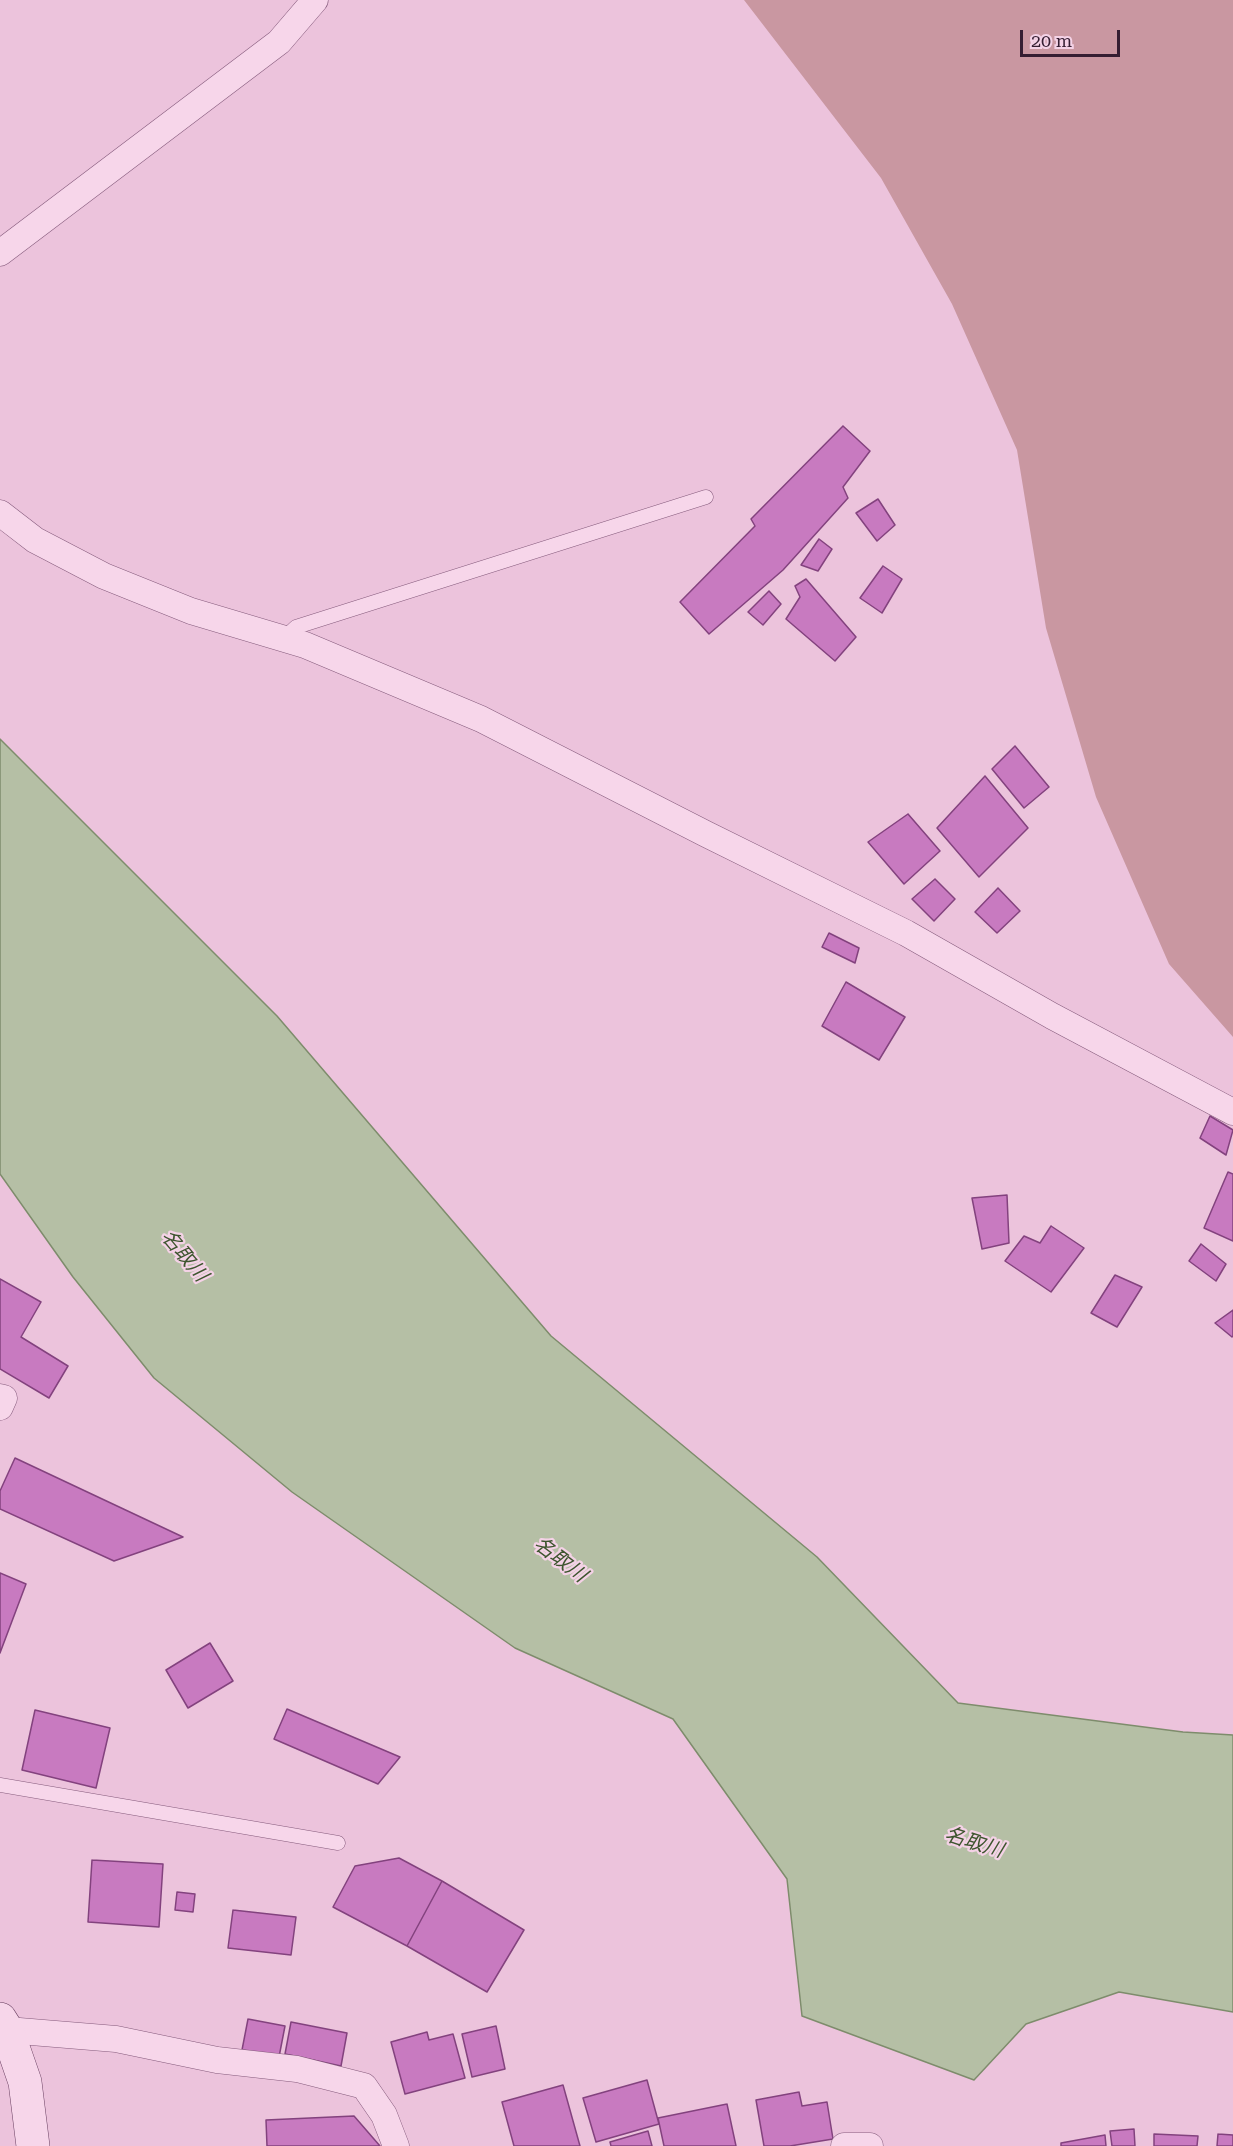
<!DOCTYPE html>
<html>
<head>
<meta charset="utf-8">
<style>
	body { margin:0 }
	#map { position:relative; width:1233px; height:2146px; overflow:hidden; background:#ecc3dc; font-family:"Roboto Serif",serif }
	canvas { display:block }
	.scale { position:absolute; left:1020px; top:30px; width:100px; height:27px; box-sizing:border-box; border:3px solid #351e32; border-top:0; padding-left:8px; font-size:18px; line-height:21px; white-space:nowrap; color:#351e32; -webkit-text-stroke:4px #f4d2e6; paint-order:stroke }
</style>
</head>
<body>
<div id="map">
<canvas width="1233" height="2146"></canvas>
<div class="scale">20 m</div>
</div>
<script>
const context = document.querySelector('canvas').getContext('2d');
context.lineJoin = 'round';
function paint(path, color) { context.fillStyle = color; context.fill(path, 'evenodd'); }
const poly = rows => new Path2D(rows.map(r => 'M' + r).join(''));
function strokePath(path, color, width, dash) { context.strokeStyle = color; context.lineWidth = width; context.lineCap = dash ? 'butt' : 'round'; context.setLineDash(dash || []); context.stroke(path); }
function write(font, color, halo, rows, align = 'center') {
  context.font = font + ' "Roboto Serif","Noto Sans JP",serif'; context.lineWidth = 4.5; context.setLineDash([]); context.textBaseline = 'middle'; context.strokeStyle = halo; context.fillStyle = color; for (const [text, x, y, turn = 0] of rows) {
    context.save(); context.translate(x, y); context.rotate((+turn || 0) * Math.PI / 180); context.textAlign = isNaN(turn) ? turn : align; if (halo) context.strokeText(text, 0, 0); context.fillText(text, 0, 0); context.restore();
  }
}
paint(poly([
	[744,0,1233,0,1233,1037,1169,964,1096,797,1046,628,1017,450,952,304,881,178]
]), '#c997a1');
const water = poly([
	[0,739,277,1016,551,1336,817,1557,958,1703,1183,1732,1233,1735,1233,2012,1119,1992,1026,2024,974,2080,802,2016,787,1879,673,1719,515,1648,292,1492,154,1378,73,1277,0,1174,0,739]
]);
paint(water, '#b5bfa5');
strokePath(water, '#7e8c6c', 1.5);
const building = poly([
	[843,426,870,451,843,487,848,498,783,570,709,634,680,602,755,526,751,519,843,426],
	[878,499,895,525,877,541,856,513,878,499],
	[819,539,832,549,818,571,801,565,819,539],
	[883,566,902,579,882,613,860,598,883,566],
	[806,579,856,637,835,661,786,619,800,597,795,586,806,579],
	[769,591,781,604,763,625,748,612,769,591],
	[1015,746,1049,787,1024,808,992,769,1015,746],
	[985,776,1028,828,979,877,937,828,985,776],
	[908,814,940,851,904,884,868,842,908,814],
	[935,879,955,899,934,921,912,899,935,879],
	[998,888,1020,911,997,933,975,912,998,888],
	[829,933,859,948,855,963,822,947,829,933],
	[846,982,905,1017,879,1060,822,1026,846,982],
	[1210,1116,1233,1130,1226,1155,1200,1138,1210,1116],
	[1228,1172,1233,1174,1233,1241,1204,1228,1228,1172],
	[1007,1195,1009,1243,982,1249,972,1198,1007,1195],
	[1051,1226,1084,1248,1051,1292,1005,1261,1024,1236,1040,1243,1051,1226],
	[1201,1244,1226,1264,1216,1281,1189,1261,1201,1244],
	[1115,1275,1142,1287,1117,1327,1091,1313,1115,1275],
	[0,1279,41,1302,21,1337,68,1366,49,1398,0,1369,0,1279],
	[1233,1310,1233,1336,1232,1337,1215,1323,1233,1310],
	[15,1458,183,1537,114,1561,0,1509,0,1491,15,1458],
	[0,1573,26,1584,0,1653,0,1573],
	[210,1643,233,1681,188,1708,166,1670,210,1643],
	[287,1709,400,1757,378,1784,274,1739,287,1709],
	[35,1710,110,1728,96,1788,22,1770,35,1710],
	[399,1858,442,1881,407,1946,333,1907,355,1866,399,1858],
	[92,1860,163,1864,159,1927,88,1922,92,1860],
	[442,1881,524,1930,487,1992,407,1946,442,1881],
	[177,1892,195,1894,193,1912,175,1910,177,1892],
	[233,1910,296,1917,291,1955,228,1948,233,1910],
	[248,2019,285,2026,279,2057,242,2050,248,2019],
	[291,2022,347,2033,341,2066,285,2054,291,2022],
	[496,2026,505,2069,472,2077,462,2034,496,2026],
	[427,2032,429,2040,453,2034,465,2078,405,2094,391,2042,427,2032],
	[647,2080,659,2124,596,2142,583,2098,647,2080],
	[563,2085,580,2146,514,2146,502,2102,563,2085],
	[799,2092,802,2106,827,2102,833,2139,790,2146,764,2146,756,2100,799,2092],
	[727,2104,736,2146,664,2146,658,2118,727,2104],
	[354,2116,380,2146,267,2146,266,2120,354,2116],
	[1134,2129,1135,2146,1112,2146,1110,2131,1134,2129],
	[648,2131,652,2146,611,2146,610,2142,648,2131],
	[1154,2134,1198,2136,1197,2146,1154,2146,1154,2134],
	[1218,2134,1233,2135,1233,2146,1217,2146,1218,2134],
	[1105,2135,1106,2146,1061,2146,1061,2143,1105,2135]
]);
paint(building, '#c87ac0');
strokePath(building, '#83427e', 1.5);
const lane = poly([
	[284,638,296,627,706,497],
	[0,1785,338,1843]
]);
const street = poly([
	[0,253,279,42,315,0],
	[0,513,35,540,104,576,191,611,305,645,481,719,706,834,906,933,1052,1016,1233,1112],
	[0,1397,4,1398,0,1407],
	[7,2030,116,2039,217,2060,297,2069,364,2086,384,2115,396,2146],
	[844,2146,870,2146]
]);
const secondary = poly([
	[0,2019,7,2030,25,2082,33,2146]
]);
strokePath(lane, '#855b7c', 15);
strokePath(street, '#855b7c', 27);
strokePath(secondary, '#673e5f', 34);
strokePath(lane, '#f7d6ea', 14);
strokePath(street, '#f7d6ea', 26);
strokePath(secondary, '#f7d6ea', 33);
write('italic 20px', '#3d552e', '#f4d2e6', [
	["名取川",184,1256,50],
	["名取川",560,1560,37],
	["名取川",974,1843,17]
]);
</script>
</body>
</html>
